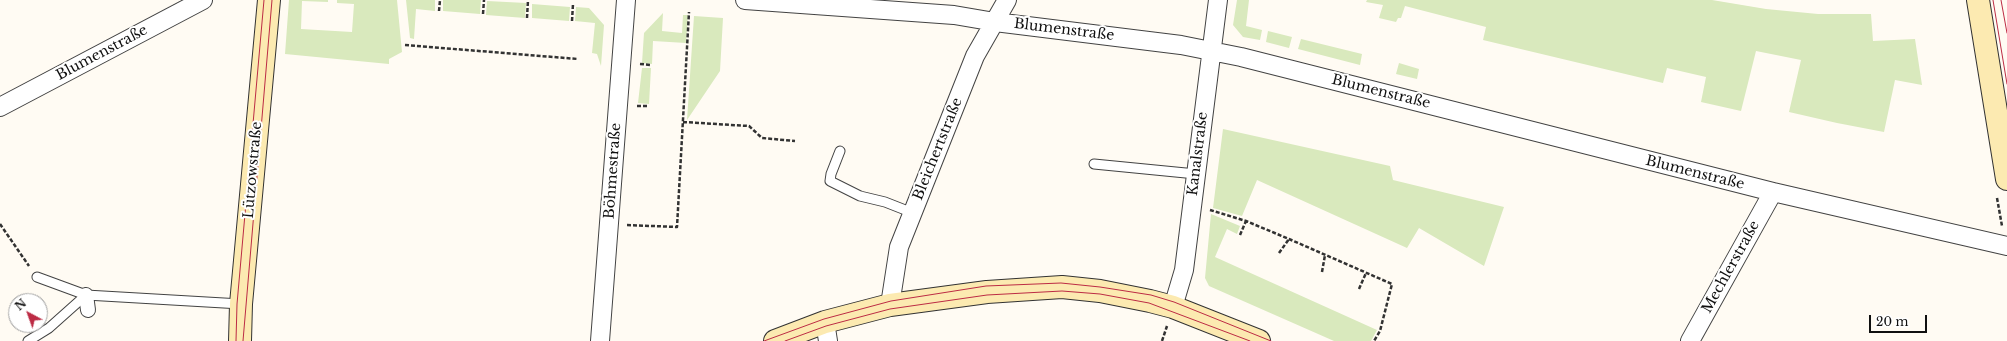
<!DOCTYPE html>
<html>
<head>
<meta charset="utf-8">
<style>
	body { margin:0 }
	#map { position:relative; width:2007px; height:341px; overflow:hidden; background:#fffbf3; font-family:"Libre Baskerville",serif }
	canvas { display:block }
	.north { position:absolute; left:8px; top:293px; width:40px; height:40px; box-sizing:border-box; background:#fff; border:1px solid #9f9f9f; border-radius:50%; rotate:319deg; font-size:11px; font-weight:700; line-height:16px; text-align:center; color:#101010 }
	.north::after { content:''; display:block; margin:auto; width:14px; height:18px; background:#bc2b44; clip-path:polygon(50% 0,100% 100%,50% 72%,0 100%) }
	.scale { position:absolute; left:1869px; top:315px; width:58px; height:18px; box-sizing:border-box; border:2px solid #101010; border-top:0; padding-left:5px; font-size:12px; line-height:14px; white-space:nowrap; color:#101010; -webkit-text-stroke:3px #fff; paint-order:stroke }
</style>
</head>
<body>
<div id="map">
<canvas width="2007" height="341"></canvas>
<div class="north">N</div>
<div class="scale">20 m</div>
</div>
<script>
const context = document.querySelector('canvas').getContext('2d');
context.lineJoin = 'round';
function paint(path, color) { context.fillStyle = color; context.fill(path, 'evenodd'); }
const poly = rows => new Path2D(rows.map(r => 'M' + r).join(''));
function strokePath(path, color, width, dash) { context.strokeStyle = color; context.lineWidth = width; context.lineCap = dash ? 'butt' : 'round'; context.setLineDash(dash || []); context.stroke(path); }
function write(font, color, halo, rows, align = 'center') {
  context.font = font + ' "Libre Baskerville",serif'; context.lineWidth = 4; context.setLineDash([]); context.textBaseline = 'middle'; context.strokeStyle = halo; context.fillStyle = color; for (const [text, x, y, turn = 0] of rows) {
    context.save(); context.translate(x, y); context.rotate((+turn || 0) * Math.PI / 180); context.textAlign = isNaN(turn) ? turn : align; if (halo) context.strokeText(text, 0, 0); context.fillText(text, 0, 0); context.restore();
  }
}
paint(poly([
	[289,0,328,0,328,2,302,1,301,29,352,32,354,4,337,3,337,0,397,0,402,52,389,59,389,64,285,54],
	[406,0,435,0,435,11,416,9,414,39,410,38],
	[443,0,481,0,480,14,443,11],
	[1237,0,1249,0,1246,26,1262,30,1260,40,1243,37,1233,25],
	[1367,0,1712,0,1766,9,1818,14,1871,14,1873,41,1915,39,1922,85,1895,80,1884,132,1837,123,1789,112,1801,60,1756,51,1741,111,1701,102,1706,77,1667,68,1663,83,1483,40,1486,27,1405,6,1401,18,1398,18,1396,22,1379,18,1383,5,1366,2],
	[487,1,526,3,525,18,486,15],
	[532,4,570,7,569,21,532,18],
	[576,7,589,8,604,25,601,66,597,54,592,53,595,23,575,21],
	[663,13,662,31,682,33,683,15,688,15,686,43,653,41,652,64,642,63,644,33],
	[694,16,723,18,720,71,687,120],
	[1268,31,1292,37,1289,48,1266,42],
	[1301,39,1362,54,1360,65,1298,49],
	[1399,63,1419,69,1417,79,1396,74],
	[642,68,651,68,649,104,638,103],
	[1223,129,1390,166,1393,180,1504,207,1484,266,1419,228,1407,248,1257,180,1242,216,1213,208],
	[1211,214,1240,226,1237,234,1227,229,1215,257,1377,330,1371,341,1334,341,1209,286,1205,278]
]), '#d9e9bd');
const service = poly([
	[840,151,831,174,830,181,860,196,885,202,913,213],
	[1094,164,1196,174],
	[37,277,86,295,241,304],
	[28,341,49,328,86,295]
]);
const pedestrian = poly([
	[86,295,88,310]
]);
const minor = poly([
	[745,0,954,15,995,22,1181,45,1241,57,1773,192,2007,246],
	[0,107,203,0],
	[890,305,899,247,975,56,1007,0],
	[1173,307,1184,270,1218,0],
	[825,322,828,341],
	[600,341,626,0],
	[1690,341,1773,192]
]);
const secondary = poly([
	[1978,0,2007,179],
	[240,341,241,304,269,0],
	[775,341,825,322,890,305,987,292,1062,287,1100,291,1150,301,1173,307,1259,341]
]);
strokePath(service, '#434343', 11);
strokePath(pedestrian, '#434343', 16);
strokePath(minor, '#434343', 20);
strokePath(secondary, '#323232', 24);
strokePath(poly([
	[439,11,440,0],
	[483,14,484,0],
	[527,18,528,0],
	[572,21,573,4],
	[405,45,578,59],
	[640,64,651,65],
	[637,106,648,106],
	[683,122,749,126,762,138,795,141],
	[1997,198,2002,226],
	[1210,210,1246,221,1289,239,1392,284,1380,331,1374,341],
	[0,224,29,266],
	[627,225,677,227,689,12],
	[1240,235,1246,221],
	[1279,253,1289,239],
	[1322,272,1325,255],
	[1359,289,1366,273],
	[1162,341,1167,326]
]), '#323232', 2.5, [4, 2]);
strokePath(service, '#fff', 9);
strokePath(pedestrian, '#fff', 14);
strokePath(minor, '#fff', 18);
strokePath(secondary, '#fceab1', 22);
strokePath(poly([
	[1993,0,2007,84],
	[2001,0,2007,33],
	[236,341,237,304,264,0],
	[243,341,272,0],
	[764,341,824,319,891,301,986,286,1061,283,1100,287,1151,295,1174,302,1271,341],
	[785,341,826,326,890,309,987,295,1062,291,1100,294,1149,303,1250,341]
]), '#bc2b44', 1);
write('14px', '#101010', '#fff', [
	["Blumenstraße",1064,30,7],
	["Blumenstraße",102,53,-28],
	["Blumenstraße",1381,92,14],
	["Bleichertstraße",938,149,-68],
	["Kanalstraße",1198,154,-83],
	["Lützowstraße",253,170,-85],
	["Böhmestraße",613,171,-86],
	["Blumenstraße",1695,173,14],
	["Mechlerstraße",1731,267,-61]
]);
</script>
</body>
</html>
